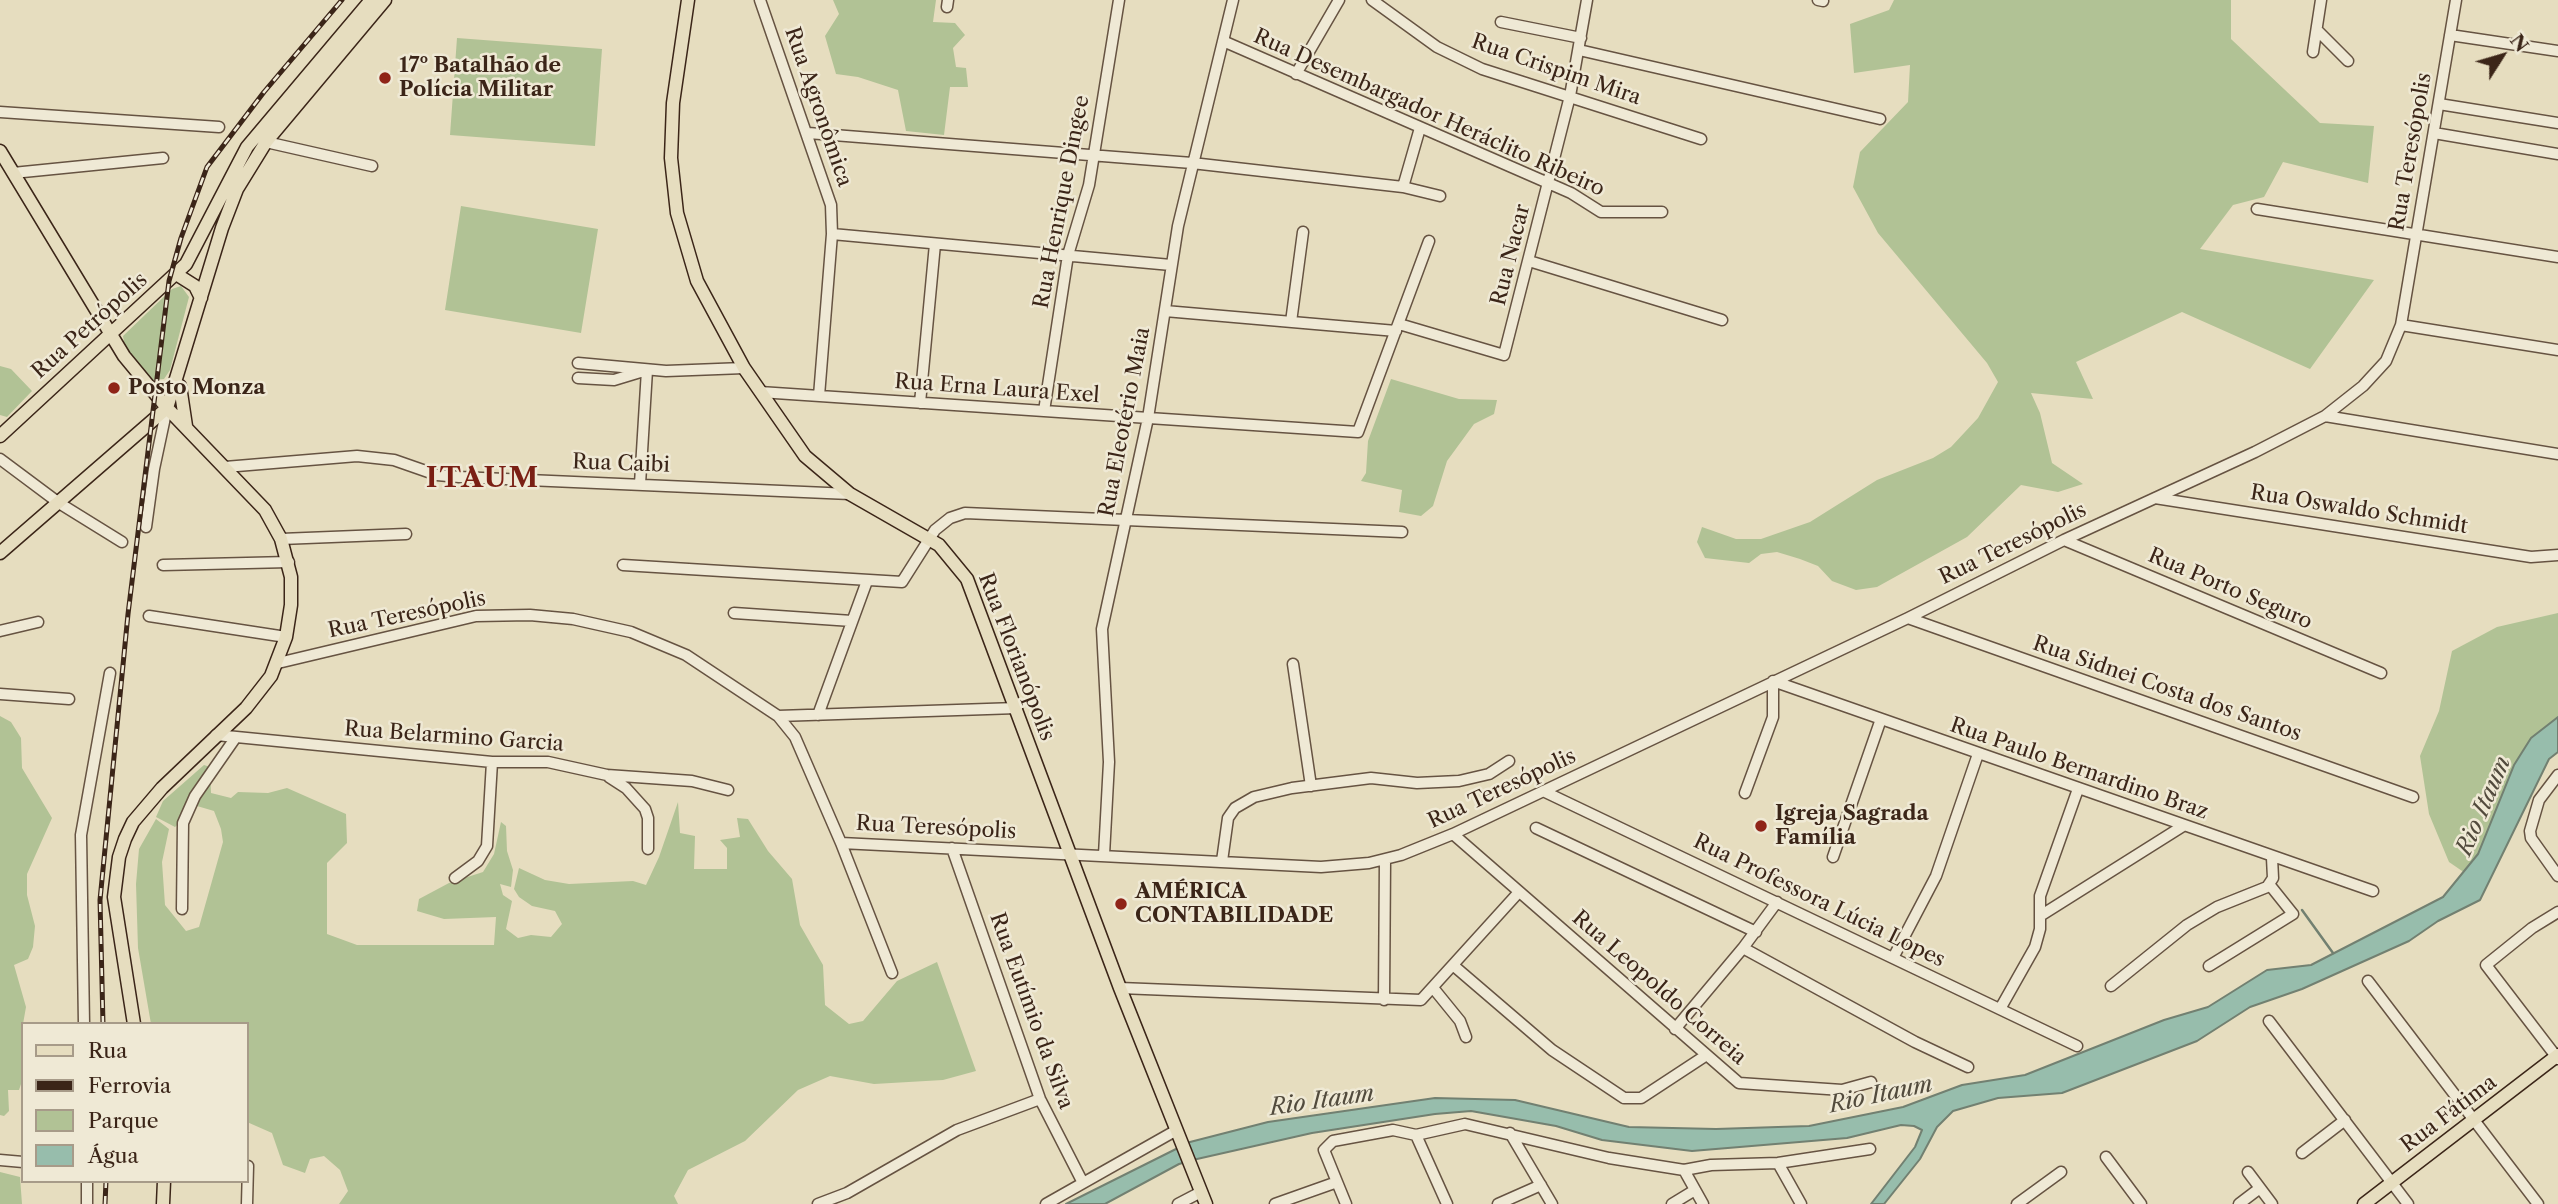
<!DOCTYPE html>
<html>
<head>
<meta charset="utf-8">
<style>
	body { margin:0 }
	#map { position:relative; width:2558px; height:1204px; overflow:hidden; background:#e6ddbf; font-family:"Libre Caslon Text",serif }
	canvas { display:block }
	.legend { position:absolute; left:21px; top:1022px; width:228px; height:161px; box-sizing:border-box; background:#efe9d5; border:2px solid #a79b89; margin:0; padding:9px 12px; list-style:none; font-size:21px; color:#3b2518 }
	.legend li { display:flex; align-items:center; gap:14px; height:35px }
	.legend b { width:35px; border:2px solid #a79b89 }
	.north { position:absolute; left:2467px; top:21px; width:70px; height:70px; -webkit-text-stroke:5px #efe9d5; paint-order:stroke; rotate:53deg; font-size:19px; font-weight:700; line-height:28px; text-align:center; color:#3b2518 }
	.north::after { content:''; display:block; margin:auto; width:24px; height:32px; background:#3b2518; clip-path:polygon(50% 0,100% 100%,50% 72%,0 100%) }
</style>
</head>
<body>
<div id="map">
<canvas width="2558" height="1204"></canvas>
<ul class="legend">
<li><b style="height:9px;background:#e6ddbf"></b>Rua</li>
<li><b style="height:9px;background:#3b2518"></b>Ferrovia</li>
<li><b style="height:19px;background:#b1c295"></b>Parque</li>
<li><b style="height:19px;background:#97bdac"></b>Água</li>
</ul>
<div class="north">N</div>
</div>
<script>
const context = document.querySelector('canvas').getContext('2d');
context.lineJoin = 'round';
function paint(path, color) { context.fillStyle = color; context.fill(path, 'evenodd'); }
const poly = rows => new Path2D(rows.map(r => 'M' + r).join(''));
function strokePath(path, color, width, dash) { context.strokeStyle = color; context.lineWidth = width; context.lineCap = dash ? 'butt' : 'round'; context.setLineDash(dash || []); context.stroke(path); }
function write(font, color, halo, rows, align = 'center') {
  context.font = font + ' "Libre Caslon Text",serif'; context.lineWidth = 5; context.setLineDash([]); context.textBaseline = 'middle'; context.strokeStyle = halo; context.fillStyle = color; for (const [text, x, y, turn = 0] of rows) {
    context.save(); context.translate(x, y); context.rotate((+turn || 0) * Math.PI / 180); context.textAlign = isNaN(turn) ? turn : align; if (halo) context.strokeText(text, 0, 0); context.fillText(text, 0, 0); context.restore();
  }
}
paint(poly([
	[833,0,936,0,933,22,955,23,965,35,953,48,956,67,966,68,968,87,950,87,944,135,906,131,898,90,858,77,836,74,825,36,839,14],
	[1894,0,2231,0,2231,39,2320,123,2374,126,2368,183,2283,162,2264,197,2233,205,2200,249,2374,280,2310,369,2182,312,2076,362,2093,399,2031,393,2040,413,2052,463,2083,484,2058,492,2021,485,1967,537,1877,587,1856,590,1832,581,1818,566,1800,559,1777,552,1761,554,1749,563,1705,558,1697,542,1702,527,1736,539,1761,539,1810,522,1877,480,1933,458,1951,447,1978,418,1998,382,1987,363,1878,233,1853,187,1860,152,1908,102,1910,65,1854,73,1850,24,1889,10],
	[457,38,602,49,595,146,450,135],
	[461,206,598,229,581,333,445,310],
	[181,286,189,297,170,370,164,379,153,380,125,348,123,336,172,289],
	[0,366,11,369,32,391,7,417,0,415],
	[1391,379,1459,399,1497,400,1494,414,1474,424,1447,461,1433,506,1421,516,1399,512,1402,490,1361,481,1366,473,1368,441],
	[2558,613,2558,717,2531,738,2514,765,2478,854,2465,873,2449,862,2429,814,2420,756,2439,711,2452,651,2497,627],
	[0,716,11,722,21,738,22,768,52,818,27,874,27,895,35,926,33,947,28,959,14,965,26,1007,23,1024,23,1078,19,1090,8,1090,9,1111,4,1116,0,1115],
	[204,765,210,767,211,793,231,798,238,792,268,793,287,788,346,814,347,843,327,863,327,934,357,945,494,945,496,917,444,919,417,911,419,899,449,883,483,872,494,854,501,822,506,826,507,851,513,870,511,887,500,884,503,895,512,901,506,929,518,938,531,935,551,937,562,924,555,911,532,906,519,897,514,889,519,868,545,880,569,884,633,881,646,885,659,857,678,802,680,833,695,836,694,869,727,869,727,848,720,840,740,837,737,818,748,819,768,851,792,879,800,925,823,965,825,1005,849,1024,863,1021,897,981,937,962,976,1071,943,1080,874,1084,830,1076,798,1090,745,1141,688,1170,674,1196,678,1204,339,1204,348,1191,340,1170,324,1156,310,1159,305,1173,283,1165,272,1133,247,1122,247,1024,151,1024,138,948,136,884,139,849,156,819,169,829,162,862,165,905,186,931,199,927,223,842,221,829,214,811,197,806,175,827,156,817,163,801],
	[0,1172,20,1177,22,1204,0,1204]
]), '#b1c295');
const water = poly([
	[2558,717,2558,752,2549,759,2480,900,2438,921,2409,941,2302,989,2250,1007,2197,1041,2062,1093,1998,1098,1953,1111,1937,1127,1920,1159,1884,1204,1871,1204,1915,1147,1922,1130,1914,1126,1901,1125,1847,1138,1692,1151,1602,1140,1556,1126,1471,1111,1435,1114,1312,1133,1197,1159,1179,1164,1105,1204,1066,1204,1190,1142,1268,1122,1435,1098,1515,1100,1629,1127,1716,1129,1809,1126,1903,1107,1962,1085,2025,1075,2164,1020,2208,1007,2267,970,2311,965,2443,897,2478,854,2514,765,2531,738,2558,717]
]);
paint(water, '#97bdac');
strokePath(water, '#728071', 2);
strokePath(poly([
	[2302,910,2333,953]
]), '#728071', 2.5);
const minor = poly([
	[760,0,831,205,832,234,819,396],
	[1372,0,1437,47,1482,69,1701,139],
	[1818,0,1823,1],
	[947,7,948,0],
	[1501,22,1581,38],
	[2317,30,2348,61],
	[2450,35,2558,51],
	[1223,41,1571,193,1601,212,1662,212],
	[1579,50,1880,119],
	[2313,52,2321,0],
	[1296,74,1339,0],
	[2439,104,2558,123],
	[0,112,219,127],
	[808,133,1192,163,1403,187,1420,128],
	[2434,133,2558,154],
	[266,142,372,166],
	[13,173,163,158],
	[1403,187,1440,196],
	[2257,209,2558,257],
	[832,234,1171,265],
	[1529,261,1722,320],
	[1165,311,1396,331],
	[1291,322,1303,232],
	[1399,324,1504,355,1570,96,1587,0],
	[2401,325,2558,350],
	[578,363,666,371,744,368],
	[578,378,614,380,647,370,640,484],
	[760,392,1358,432,1429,241],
	[920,403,935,244],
	[1044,411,1068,255,1089,185,1119,0],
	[2325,416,2558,454],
	[0,459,59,503,122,542],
	[225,467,357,456,394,460,437,475,459,477,850,494],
	[2155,498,2531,557,2558,555],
	[146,527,154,469,167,408],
	[281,539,406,534],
	[2064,540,2381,673],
	[163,565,289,562],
	[623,565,902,582,935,530,950,518,965,513,1402,532],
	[734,613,852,621],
	[149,616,286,637],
	[1908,618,2413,797],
	[0,631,38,622],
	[278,663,476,616,530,615,573,619,631,632,686,655,778,716,795,737,841,843,1321,867,1369,863,1401,855,1453,834,1908,618,2064,540,2255,452,2325,416,2363,386,2386,361,2401,325,2456,0],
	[1293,664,1311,786],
	[0,694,69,699],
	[818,715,867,581],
	[778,716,1017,708],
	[216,735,492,762,548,762,607,775,692,781,728,790],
	[2558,775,2539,800,2530,831,2531,838,2558,876],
	[609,777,626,788,645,809,648,818,648,849],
	[1543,791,2077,1046],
	[1745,793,1773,717,1773,681,2373,891],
	[1536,828,1756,932],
	[1453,834,1739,1083,1842,1090,1871,1082],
	[841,843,892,973],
	[952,848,1040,1099,1083,1183],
	[1104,855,1109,762,1102,629,1148,418,1178,226,1233,0],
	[1833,857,1881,719],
	[1222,861,1228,818,1235,808,1254,797,1292,788,1371,778,1417,783,1459,781,1489,774,1509,761],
	[455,878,478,861,487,846,492,762],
	[182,909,183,823,195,796,236,737],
	[2558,912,2532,928,2486,965,2558,1059],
	[2040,916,2183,826],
	[1743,948,1915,1042,1968,1067],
	[1893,958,1936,876,1978,754],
	[1454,966,1552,1050,1624,1098,1641,1098,1705,1056],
	[2209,966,2293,914,2269,884],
	[2368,981,2538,1204],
	[2111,986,2187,925,2217,907,2267,887,2273,878,2272,858],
	[1120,988,1421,1000,1519,892],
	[1434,989,1460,1021,1466,1037],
	[1384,1000,1385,860],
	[2000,1009,2035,947,2040,929,2040,896,2078,789],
	[2269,1021,2408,1204],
	[84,1024,81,835,110,673],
	[1675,1029,1743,948,1777,902],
	[1510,1133,1552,1204],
	[1416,1135,1447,1204],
	[2302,1153,2345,1120],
	[2106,1157,2141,1204],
	[0,1160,23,1162],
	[1778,1163,1801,1204],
	[1684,1170,1703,1204],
	[2248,1172,2272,1204],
	[1337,1182,1324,1150,1333,1141,1393,1130,1416,1135,1465,1124,1609,1158,1684,1170,1711,1165,1778,1163,1870,1149],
	[87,1204,87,1181],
	[247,1204,248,1166],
	[818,1204,847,1193,957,1130,1040,1099],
	[1046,1204,1175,1131],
	[1178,1204,1201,1192],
	[1275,1204,1337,1182,1346,1204],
	[1498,1204,1541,1185],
	[1672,1204,1695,1190],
	[2017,1204,2061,1172],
	[2239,1204,2260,1188]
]);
const major = poly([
	[688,0,673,103,671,158,677,213,697,281,744,368,805,456,850,494,939,545,967,579,1120,988,1206,1204],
	[0,151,124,356,167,408,265,510,281,539,291,577,291,605,286,637,271,676,246,708,162,788,133,822,125,839,119,857,114,897,134,1024],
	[176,274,195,286,201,298],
	[180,386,186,426],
	[0,436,186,264,247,147,371,0],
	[0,553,167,408,222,228,237,189,266,142,385,0],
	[163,1204,164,1181],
	[2364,1204,2558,1055]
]);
strokePath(minor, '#665342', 13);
strokePath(major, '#3b2518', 15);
strokePath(minor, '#efe9d5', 10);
strokePath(major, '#e6ddbf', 12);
const rail = poly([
	[103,1024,100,900,128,614,169,281,181,238,207,167,264,92,342,0],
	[105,1204,106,1181]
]);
strokePath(rail, '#3b2518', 5);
strokePath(rail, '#efe9d5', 2.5, [8]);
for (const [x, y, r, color] of [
	[385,78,7,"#8f2418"],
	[114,388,7,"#8f2418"],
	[1761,826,7,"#8f2418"],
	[1121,904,7,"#8f2418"]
]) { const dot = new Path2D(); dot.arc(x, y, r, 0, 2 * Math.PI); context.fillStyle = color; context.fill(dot); strokePath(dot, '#efe9d5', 2.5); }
write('bold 21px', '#3b2518', '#efe9d5', [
	["17º Batalhão de",399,66],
	["Polícia Militar",399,90],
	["Posto Monza",128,388],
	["Igreja Sagrada",1775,814],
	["Família",1775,838],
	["AMÉRICA",1135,892],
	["CONTABILIDADE",1135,916]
], 'left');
write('21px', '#3b2518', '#efe9d5', [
	["Rua Crispim Mira",1556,70,19],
	["Rua Agronômica",818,107,71],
	["Rua Desembargador Heráclito Ribeiro",1429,113,24],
	["Rua Teresópolis",2411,152,-80],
	["Rua Henrique Dingee",1062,202,-79],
	["Rua Nacar",1511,255,-76],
	["Rua Petrópolis",90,326,-42],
	["Rua Erna Laura Exel",997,389,4],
	["Rua Eleotério Maia",1125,422,-79],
	["Rua Caibi",621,464,2],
	["Rua Oswaldo Schmidt",2359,510,9],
	["Rua Teresópolis",2013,544,-26],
	["Rua Porto Seguro",2230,589,23],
	["Rua Teresópolis",407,615,-12],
	["Rua Florianópolis",1016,657,69],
	["Rua Sidnei Costa dos Santos",2167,689,19],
	["Rua Belarmino Garcia",454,737,4],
	["Rua Paulo Bernardino Braz",2079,769,19],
	["Rua Teresópolis",1502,789,-25],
	["Rua Teresópolis",936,828,3],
	["Rua Professora Lúcia Lopes",1819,901,26],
	["Rua Leopoldo Correia",1659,988,41],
	["Rua Eutímio da Silva",1031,1011,70],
	["Rua Fátima",2449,1114,-37]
]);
write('italic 23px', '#524b3d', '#efe9d5', [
	["Rio Itaum",2484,806,-67],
	["Rio Itaum",1881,1095,-12],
	["Rio Itaum",1322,1101,-8]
]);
context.letterSpacing = '2px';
write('bold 28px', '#7a1f14', '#efe9d5', [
	["ITAUM",483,479]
]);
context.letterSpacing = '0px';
</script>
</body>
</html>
